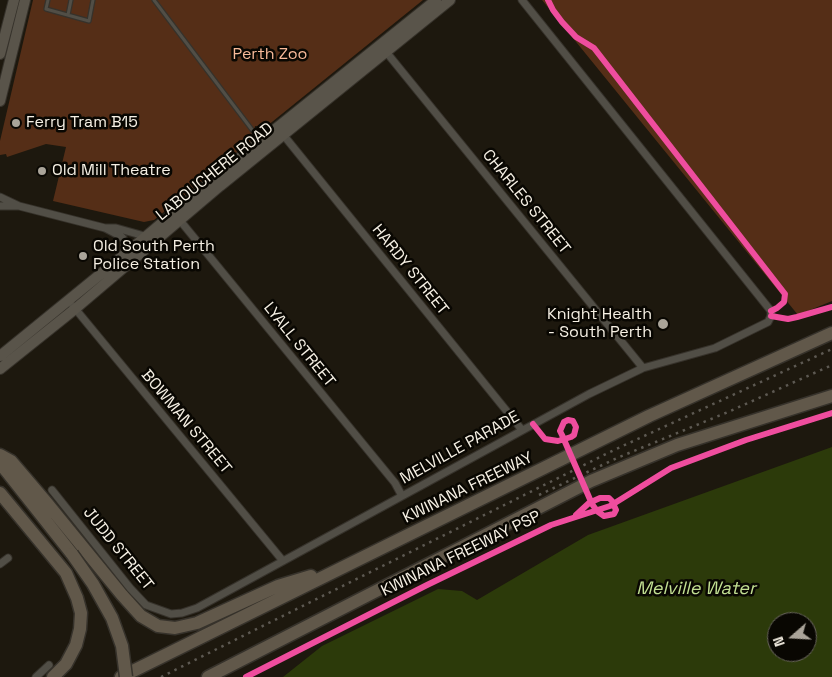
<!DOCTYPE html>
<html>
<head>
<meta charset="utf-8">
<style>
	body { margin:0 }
	#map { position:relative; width:832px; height:677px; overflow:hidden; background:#1d180e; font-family:"Space Grotesk",sans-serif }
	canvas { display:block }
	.north { position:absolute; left:767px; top:612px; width:50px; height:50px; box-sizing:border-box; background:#090702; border:1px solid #68645c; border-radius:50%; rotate:251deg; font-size:14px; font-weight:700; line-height:20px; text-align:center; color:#f6f0e4 }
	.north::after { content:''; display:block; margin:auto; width:18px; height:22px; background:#aaa499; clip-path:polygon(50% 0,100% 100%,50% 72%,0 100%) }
</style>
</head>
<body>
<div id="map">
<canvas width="832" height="677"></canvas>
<div class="north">N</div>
</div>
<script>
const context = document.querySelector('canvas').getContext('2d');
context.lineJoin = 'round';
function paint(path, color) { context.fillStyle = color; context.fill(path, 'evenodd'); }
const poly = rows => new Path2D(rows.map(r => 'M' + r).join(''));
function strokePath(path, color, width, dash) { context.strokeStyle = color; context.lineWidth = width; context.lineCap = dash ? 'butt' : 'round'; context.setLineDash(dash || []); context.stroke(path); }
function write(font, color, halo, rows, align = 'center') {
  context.font = font + ' "Space Grotesk",sans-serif'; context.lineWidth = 5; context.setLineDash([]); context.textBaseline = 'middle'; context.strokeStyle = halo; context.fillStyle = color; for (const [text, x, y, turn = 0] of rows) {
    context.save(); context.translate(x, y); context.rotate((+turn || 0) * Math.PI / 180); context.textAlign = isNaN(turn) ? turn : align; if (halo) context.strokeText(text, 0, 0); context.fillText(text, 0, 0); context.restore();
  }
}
paint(poly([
	[33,0,423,0,267,126,255,126,253,140,154,220,144,222,53,201,66,147,46,144,7,157,6,154,0,155,0,141],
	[542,0,832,0,832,301,798,315]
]), '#552e17');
paint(poly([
	[832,447,832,677,283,677,322,646,438,589,462,591,477,600,588,535],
	[777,622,807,622,807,652,777,652]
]), '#2c3a0a');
const lane = poly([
	[48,0,46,9,89,21,93,0],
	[154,0,259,139],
	[68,15,71,0],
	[220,159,225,165]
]);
const street = poly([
	[387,53,643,368],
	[281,132,522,430],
	[0,197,19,206],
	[0,206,19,206,105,228,116,228,148,237],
	[178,218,395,483,402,496],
	[105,228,122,237,125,241,124,254],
	[73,306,283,561],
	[52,490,130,588,146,605,171,614,182,613,197,608,589,394,643,368,715,348,768,322,771,316,771,311,522,0],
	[0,564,8,558],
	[36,677,49,665]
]);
const secondary = poly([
	[0,54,14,0],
	[0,101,25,0],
	[0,356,124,255,227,168,436,0],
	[0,369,75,309,220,186,450,0]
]);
const highway = poly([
	[0,455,11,461,46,502,122,595,141,616,158,626,175,628,197,623,278,586,311,576],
	[0,463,72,554],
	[0,493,66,573,77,598,81,613,80,629,76,645,66,664,53,677],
	[121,677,649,416,832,333],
	[208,677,591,481,677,445,832,396]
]);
strokePath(lane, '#36322b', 5.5);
strokePath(street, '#36322b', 9);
strokePath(secondary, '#36322b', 12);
strokePath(highway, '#36322b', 15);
strokePath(lane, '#514e46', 3);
strokePath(street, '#514e46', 7);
strokePath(secondary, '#59544a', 10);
strokePath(highway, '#61584a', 12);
strokePath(poly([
	[539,495,617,458,728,412,832,365],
	[161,677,614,450,832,349]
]), '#5d5952', 2.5, [2.5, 5]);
const highwayBridge = poly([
	[72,554,93,584,112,618,122,646,126,677]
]);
strokePath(highwayBridge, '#36322b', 15, []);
strokePath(highwayBridge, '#61584a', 12);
strokePath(poly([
	[548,0,553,10,562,22,576,37,594,48,785,294,784,302,777,308,771,311],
	[771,316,788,319,797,317,832,307],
	[533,424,545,439,558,441,571,437,574,435,576,427,573,421,568,420,564,422,560,431,562,435,592,504,597,511,604,516,614,514,616,510,612,501,609,498,600,498,589,503,576,515],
	[246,677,427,585,551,525,610,506,671,468,746,440,832,413]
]), '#ef4d9e', 6);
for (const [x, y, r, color] of [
	[16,123,5,"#aaa499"],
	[42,171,5,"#aaa499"],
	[83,256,5,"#aaa499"],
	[663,324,6,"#aaa499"]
]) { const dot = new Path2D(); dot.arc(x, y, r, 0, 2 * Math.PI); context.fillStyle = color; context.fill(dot); strokePath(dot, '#090702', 2); }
write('16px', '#f8ba99', '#090702', [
	["Perth Zoo",270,55]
]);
write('16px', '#f6f0e4', '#090702', [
	["Ferry Tram B15",26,123],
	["Old Mill Theatre",52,171],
	["Old South Perth",93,247],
	["Police Station",93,265],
	["Knight Health",652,315,"right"],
	["- South Perth",652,333,"right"]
], 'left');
write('16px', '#f6f0e4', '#090702', [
	["LABOUCHERE ROAD",215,172,-39],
	["CHARLES STREET",526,202,51],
	["HARDY STREET",410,270,51],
	["LYALL STREET",299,345,51],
	["BOWMAN STREET",186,422,50],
	["MELVILLE PARADE",460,448,-29],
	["KWINANA FREEWAY",468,488,-26],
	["JUDD STREET",118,549,51],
	["KWINANA FREEWAY PSP",461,554,-26]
]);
write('italic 18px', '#c2df92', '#090702', [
	["Melville Water",696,589]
]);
</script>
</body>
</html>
